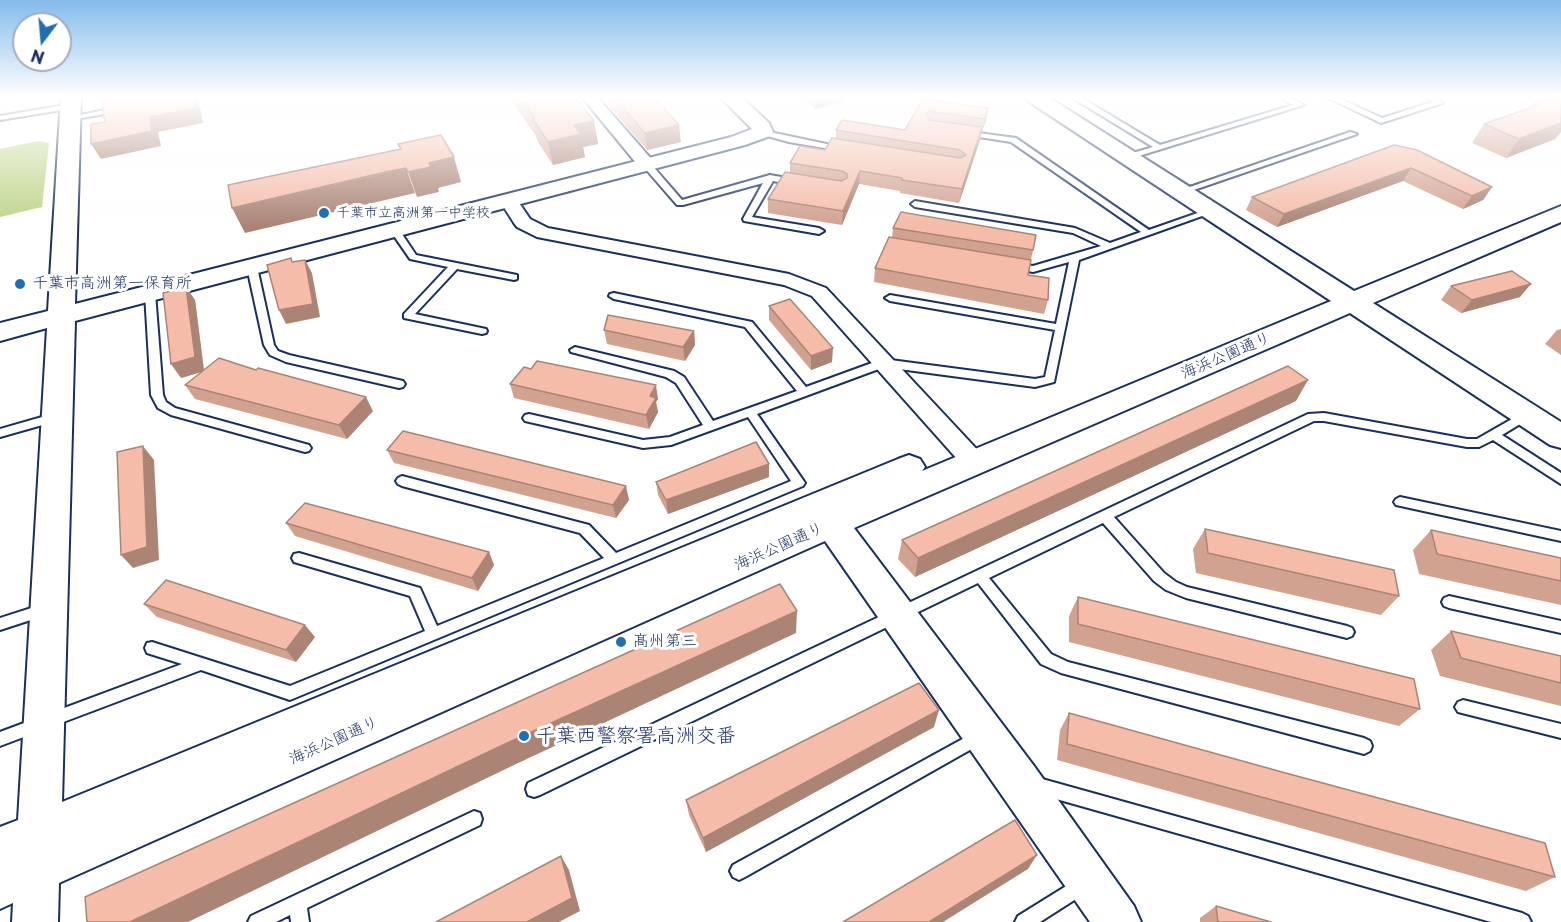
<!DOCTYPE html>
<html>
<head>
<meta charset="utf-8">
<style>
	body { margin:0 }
	#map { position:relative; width:1561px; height:922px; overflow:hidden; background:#fff; font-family:"Playpen Sans",sans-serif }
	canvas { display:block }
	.north { position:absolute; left:12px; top:12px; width:60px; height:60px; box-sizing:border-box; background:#fff; border:2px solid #a4acbf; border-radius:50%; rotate:196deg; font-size:16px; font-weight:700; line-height:24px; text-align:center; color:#1b2f5e }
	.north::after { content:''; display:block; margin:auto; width:21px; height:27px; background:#1f6fb2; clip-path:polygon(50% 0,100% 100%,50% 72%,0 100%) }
</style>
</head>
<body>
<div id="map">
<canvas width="1561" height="922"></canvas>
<div class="north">N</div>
</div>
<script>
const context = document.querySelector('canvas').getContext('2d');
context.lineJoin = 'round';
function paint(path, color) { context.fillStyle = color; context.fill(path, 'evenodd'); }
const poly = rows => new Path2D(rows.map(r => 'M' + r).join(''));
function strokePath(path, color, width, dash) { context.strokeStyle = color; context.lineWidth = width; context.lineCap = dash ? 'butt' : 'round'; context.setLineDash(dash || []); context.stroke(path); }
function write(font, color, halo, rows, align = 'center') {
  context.font = font + ' "Playpen Sans","Klee One",sans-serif'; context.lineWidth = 6; context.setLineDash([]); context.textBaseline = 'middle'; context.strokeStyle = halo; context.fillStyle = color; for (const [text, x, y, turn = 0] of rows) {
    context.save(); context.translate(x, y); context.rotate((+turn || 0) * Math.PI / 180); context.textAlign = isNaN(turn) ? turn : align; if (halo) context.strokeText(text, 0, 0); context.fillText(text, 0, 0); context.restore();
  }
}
paint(poly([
	[38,141,49,143,42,207,0,217,0,149]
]), '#bed58b');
const service = poly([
	[1071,97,1080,97,1160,145,1293,105,1280,97,1289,97,1304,105,1129,159,1125,157,1126,155,1153,147,1071,97],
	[1326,97,1336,97,1382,118,1433,102,1426,97,1435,97,1443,103,1381,123,1326,97],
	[71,104,74,104,74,108,0,120,0,116,71,104],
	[119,107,123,109,122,111,70,120,66,118,119,107],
	[760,130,841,147,845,149,841,151,789,142,760,134,760,130],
	[963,131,1016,138,1149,230,1209,209,1215,209,1216,211,1079,260,1054,382,1035,387,884,367,757,414,803,480,805,483,803,486,290,700,201,670,0,746,0,732,182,664,147,653,145,648,147,643,152,642,290,686,425,631,410,596,294,562,292,558,294,554,299,553,420,588,437,626,604,558,580,533,402,486,398,484,396,481,398,478,402,476,589,525,616,553,791,481,748,417,671,445,643,448,525,421,523,418,525,415,529,414,643,440,670,437,703,425,676,383,666,377,571,352,570,350,575,347,674,371,684,377,713,421,797,391,745,327,614,299,609,296,610,294,614,293,752,322,806,387,883,359,1035,379,1045,377,1055,330,890,301,885,298,890,295,1056,324,1069,262,1033,272,1012,268,1010,266,1015,263,1033,266,1101,246,1073,233,915,207,911,204,915,201,1075,228,1110,243,1141,232,1011,142,966,135,962,133,963,131],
	[1350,132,1357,134,1185,193,1178,191,1350,132],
	[644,163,650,163,682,200,770,175,798,180,798,184,795,185,773,181,752,217,819,228,824,231,819,234,744,221,743,219,763,183,683,205,677,205,644,167,644,163],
	[395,227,398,228,416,255,517,275,517,279,514,280,457,269,415,314,486,329,487,331,486,333,482,334,404,318,404,314,448,267,410,259,390,230,395,227],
	[252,264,257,267,274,345,278,351,289,355,403,381,405,384,403,387,399,388,286,362,270,355,264,345,247,267,252,264],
	[150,290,155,293,163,395,166,402,175,408,309,445,311,448,309,451,305,452,171,415,158,408,151,395,145,293,150,290],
	[1526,411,1532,415,1530,418,1502,435,1561,473,1561,484,1493,440,1479,447,1467,447,1324,421,1314,421,1114,517,1164,573,1176,582,1187,587,1347,626,1352,628,1354,632,1352,636,1347,638,1186,598,1166,590,1154,581,1103,523,989,578,1051,654,1068,662,1364,738,1370,741,1372,746,1370,751,1364,754,1061,673,1041,664,978,583,540,795,534,797,528,795,526,789,528,783,1308,414,1324,413,1467,439,1477,439,1526,411],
	[56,413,60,414,62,417,60,420,0,437,0,429,56,413],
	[1400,497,1561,531,1561,541,1396,505,1394,502,1396,499,1400,497],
	[1449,596,1561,621,1561,633,1449,608,1444,606,1442,602,1444,598,1449,596],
	[44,604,49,606,51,610,49,614,0,630,0,618,44,604],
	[1463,700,1561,724,1561,738,1458,712,1455,707,1458,702,1463,700],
	[979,730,984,732,987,737,984,742,745,877,739,880,733,877,730,871,733,865,979,730],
	[1035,777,1522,913,1528,916,1531,922,1491,922,1035,793,1029,791,1027,785,1029,779,1035,777],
	[474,811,480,813,482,819,480,825,307,908,309,922,291,922,290,915,276,922,248,922,251,916,474,811],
	[1084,875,1090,878,1093,884,1090,890,1040,922,1015,922,1018,916,1084,875]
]);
const minor = poly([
	[582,97,597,97,653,161,655,165,653,169,641,169,582,97],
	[509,196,515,197,530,219,548,228,789,274,826,288,984,457,987,463,984,469,975,472,966,469,812,296,784,285,537,237,517,227,514,223,500,201,503,197,509,196]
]);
const tertiary = poly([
	[61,97,81,97,75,304,731,137,752,129,720,97,741,97,769,123,773,132,770,136,745,145,75,321,62,802,898,459,909,455,920,459,925,467,922,471,1331,301,1028,101,1025,97,1048,97,1354,291,1561,206,1561,222,1373,303,1561,422,1561,448,1550,445,1350,313,854,528,1034,766,1134,906,1141,922,1090,922,825,541,59,883,58,922,12,922,13,903,0,909,0,827,18,820,47,328,0,341,0,323,48,311,61,97]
]);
strokePath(service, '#1b2f5e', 4);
strokePath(minor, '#1b2f5e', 4);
strokePath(tertiary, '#1b2f5e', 4);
paint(service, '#fff');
paint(minor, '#fff');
paint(tertiary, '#fff');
paint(poly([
	[509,97,575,97,594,121,598,144,583,147,585,157,553,165,538,142,536,136],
	[607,97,654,97,681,142,647,150,608,105],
	[801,97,844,97,844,102,815,109],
	[1538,97,1561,97,1561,132,1555,139,1506,158,1472,143,1484,124,1531,107],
	[923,99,988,108,986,121,982,131,981,131,980,140,959,203,900,193,900,191,859,184,842,225,768,213,768,199,790,173,790,163,825,150,836,139,836,130,905,130],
	[1394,145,1492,187,1483,200,1463,209,1403,181,1277,227,1246,210,1252,197],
	[893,228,1033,250,1028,275,1048,300,1044,314,874,282,875,268,892,238],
	[1451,286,1520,297,1461,313,1441,300],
	[186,287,195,300,204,370,373,411,347,439,195,399,185,385,202,372,181,378],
	[769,306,832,362,811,370,769,320],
	[1561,329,1561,355,1545,344,1557,330],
	[604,330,694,331,695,345,685,361,607,344],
	[510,384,658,399,656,402,658,412,649,429,514,398],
	[1296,401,915,577,898,559,902,540],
	[387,450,629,500,616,518,394,463],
	[769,464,769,477,668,514,658,495,656,482],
	[286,523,489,552,494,565,478,591,295,536],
	[1205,529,1399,596,1381,615,1196,573,1193,549],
	[1431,530,1561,558,1561,605,1419,574,1413,550],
	[1078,597,1420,709,1399,726,1069,642,1069,616],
	[144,604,315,637,296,662,157,617],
	[1451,631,1561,656,1561,706,1440,676,1431,650],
	[1069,713,1555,877,1526,891,1057,760,1060,730],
	[934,727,706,852,689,815,686,800],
	[1216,906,1271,922,1200,922,1200,918]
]), '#d2a291');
paint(poly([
	[193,97,198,97,203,123,158,132,161,146,101,159,91,144],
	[815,97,844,97,844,102,815,109],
	[988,108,986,121,982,131,985,119],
	[594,121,598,144,583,147,585,157,553,165,548,142,574,125],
	[1561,123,1561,132,1555,139,1506,158,1519,139],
	[679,125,681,142,647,150,645,133],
	[982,127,980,140,959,203,962,189],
	[454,157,461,182,438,188,439,192,417,197,408,172,429,163],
	[406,168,415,193,245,233,232,208],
	[1411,168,1403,181,1277,227,1284,214],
	[860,171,859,184,842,225,843,211],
	[1492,187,1483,200,1463,209,1472,196],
	[305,260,312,273,320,317,286,324,279,310],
	[1531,284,1520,297,1461,313,1472,300],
	[186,287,195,300,204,371,181,378,171,364],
	[694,331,695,345,685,361,683,347],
	[833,348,832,362,811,370,811,356],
	[1308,380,1296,401,915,577,918,558],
	[656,385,658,399,656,402,658,412,649,429,646,415,650,396],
	[366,397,373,411,347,439,339,425],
	[143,446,154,460,159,560,133,568,121,555],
	[769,464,769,477,668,514,666,500],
	[626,486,629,500,616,518,613,505],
	[489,552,494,565,478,591,472,578],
	[797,611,796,633,514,765,188,922,130,922,503,745],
	[305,625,315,637,296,662,286,650],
	[939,710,934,727,706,852,703,838],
	[1037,855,1028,869,943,922,929,922],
	[561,856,569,870,580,911,559,922,527,922]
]), '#ab8476');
const building = poly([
	[114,97,193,97,195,108,150,117,152,131,91,144,91,124,105,122,102,99,114,97],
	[520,97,575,97,594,121,574,125,581,134,548,142,533,119,535,118,520,97],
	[613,97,654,97,679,125,645,133,613,97],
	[1561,97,1561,123,1519,139,1484,124,1561,97],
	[923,99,988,108,985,119,929,111,926,113,929,120,982,127,962,189,902,180,902,178,860,171,843,211,768,199,785,172,841,181,847,178,847,174,842,171,790,163,800,146,825,150,832,138,960,158,966,155,960,150,836,130,842,120,905,130,923,99],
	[441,135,454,157,429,163,431,167,408,172,406,168,386,172,232,208,228,185,401,149,398,144,441,135],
	[1394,145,1417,150,1492,187,1472,196,1411,168,1284,214,1252,197,1394,145],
	[901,212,1036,235,1033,250,893,228,901,212],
	[889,237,1031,260,1028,275,1049,278,1048,300,875,268,889,237],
	[291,258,292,262,305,260,313,304,279,310,267,265,291,258],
	[1512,271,1531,284,1472,300,1451,286,1512,271],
	[186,287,195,357,171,364,163,293,186,287],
	[790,299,833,348,811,356,769,306,790,299],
	[608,315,694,331,683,347,604,330,608,315],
	[219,358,256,370,258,368,366,397,339,425,185,385,219,358],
	[537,361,656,385,650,396,656,398,646,415,510,384,524,367,531,369,537,361],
	[1288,366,1308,380,918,558,902,540,1288,366],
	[403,431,626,486,613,505,387,450,403,431],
	[756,442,769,464,666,500,656,482,756,442],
	[143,446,147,547,121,555,117,452,143,446],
	[305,503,489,552,472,578,286,523,305,503],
	[1205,529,1394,570,1399,596,1208,553,1205,529],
	[1431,530,1561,558,1561,581,1437,554,1431,530],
	[166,580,305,625,286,650,144,604,166,580],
	[780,584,797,611,503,745,130,922,87,922,85,897,780,584],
	[1078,597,1414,679,1420,709,1078,624,1078,597],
	[1451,631,1561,656,1561,683,1461,658,1451,631],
	[919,683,939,710,703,838,686,800,919,683],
	[1069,713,1282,772,1545,843,1555,877,1067,744,1069,713],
	[1015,820,1037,855,929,922,843,922,1015,820],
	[561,856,572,898,527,922,436,922,561,856],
	[1216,906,1271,922,1218,922,1216,906]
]);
paint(building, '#f4bca9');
strokePath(building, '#ab8476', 1.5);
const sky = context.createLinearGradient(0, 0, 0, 226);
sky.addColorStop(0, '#85bbeb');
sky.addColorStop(0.43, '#fff');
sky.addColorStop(1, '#ffffff00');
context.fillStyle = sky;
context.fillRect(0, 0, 1561, 226);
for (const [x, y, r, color] of [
	[324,213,6,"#1f6fb2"],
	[20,284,6,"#1f6fb2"],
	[621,642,6,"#1f6fb2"],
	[524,736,6,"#1f6fb2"]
]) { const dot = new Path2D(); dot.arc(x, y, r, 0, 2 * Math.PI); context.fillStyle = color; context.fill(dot); strokePath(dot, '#fff', 2); }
write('14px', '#1b2f5e', '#fff', [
	["千葉市立高洲第一中学校",336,213]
], 'left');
write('16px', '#1b2f5e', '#fff', [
	["千葉市高洲第一保育所",32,284],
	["髙州第三",633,642]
], 'left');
write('16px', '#1b2f5e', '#fff', [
	["海浜公園通り",1226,356,-23],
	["海浜公園通り",779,547,-24],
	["海浜公園通り",334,741,-24]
]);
write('20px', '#1b2f5e', '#fff', [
	["千葉西警察署高洲交番",536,736]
], 'left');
</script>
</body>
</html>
